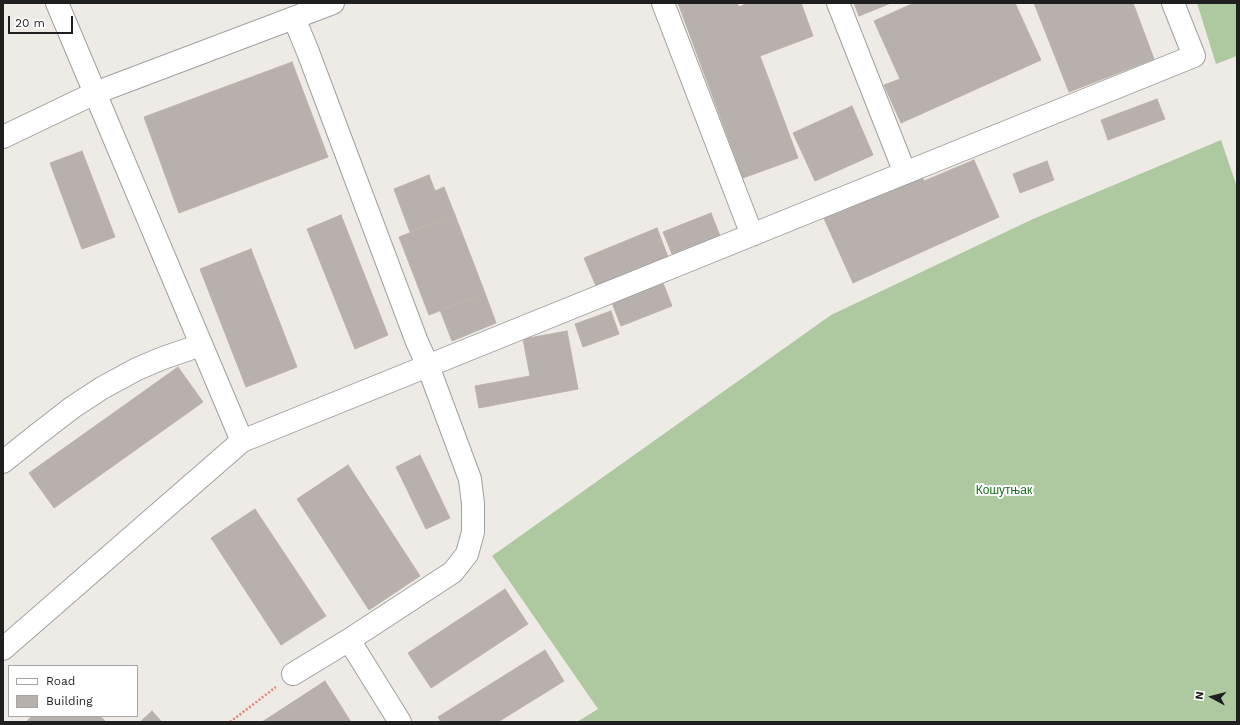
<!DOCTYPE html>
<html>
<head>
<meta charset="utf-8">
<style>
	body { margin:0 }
	#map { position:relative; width:1240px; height:725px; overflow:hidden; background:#eeebe6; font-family:"Work Sans",sans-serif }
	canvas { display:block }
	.frame { position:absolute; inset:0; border:4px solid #1f1f1f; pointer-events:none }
	.legend { position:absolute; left:8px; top:665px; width:130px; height:52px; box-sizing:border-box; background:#fff; border:1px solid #a5a5a5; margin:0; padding:5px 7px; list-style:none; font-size:12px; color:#1f1f1f }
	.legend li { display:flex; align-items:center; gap:8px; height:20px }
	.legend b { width:20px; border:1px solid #a5a5a5 }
	.north { position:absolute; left:1192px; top:677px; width:40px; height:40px; -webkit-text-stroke:3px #fff; paint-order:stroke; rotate:277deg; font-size:11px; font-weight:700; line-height:16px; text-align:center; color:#1f1f1f }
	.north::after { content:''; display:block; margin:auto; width:14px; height:18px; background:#1f1f1f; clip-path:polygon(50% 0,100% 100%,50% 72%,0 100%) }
	.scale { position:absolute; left:8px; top:16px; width:65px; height:18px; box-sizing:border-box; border:2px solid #1f1f1f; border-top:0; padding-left:5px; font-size:12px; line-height:14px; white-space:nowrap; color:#1f1f1f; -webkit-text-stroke:3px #fff; paint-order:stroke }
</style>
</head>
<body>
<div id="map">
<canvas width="1240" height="725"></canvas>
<div class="frame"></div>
<ul class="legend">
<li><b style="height:5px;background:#fff"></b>Road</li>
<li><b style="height:11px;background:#b7b0ac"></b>Building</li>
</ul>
<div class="north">N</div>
<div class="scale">20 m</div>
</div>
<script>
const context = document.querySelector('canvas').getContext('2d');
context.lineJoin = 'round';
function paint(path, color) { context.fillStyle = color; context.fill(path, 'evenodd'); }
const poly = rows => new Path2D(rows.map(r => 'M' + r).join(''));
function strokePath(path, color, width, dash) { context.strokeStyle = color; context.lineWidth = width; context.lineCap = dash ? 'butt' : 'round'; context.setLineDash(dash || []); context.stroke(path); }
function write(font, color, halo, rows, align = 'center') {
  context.font = font + ' "Work Sans",sans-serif'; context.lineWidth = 4; context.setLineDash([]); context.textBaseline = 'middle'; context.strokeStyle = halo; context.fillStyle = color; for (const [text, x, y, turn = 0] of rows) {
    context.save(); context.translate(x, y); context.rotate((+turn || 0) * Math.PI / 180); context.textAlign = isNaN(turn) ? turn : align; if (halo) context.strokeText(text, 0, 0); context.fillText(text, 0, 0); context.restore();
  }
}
paint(poly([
	[1197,3,1237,3,1237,56,1216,64],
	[1221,140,1237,187,1237,722,577,722,598,709,492,556,831,315,1033,219]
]), '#aec9a0');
const building = poly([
	[678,3,737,3,739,7,748,3,801,3,813,36,760,56,798,158,743,178,678,3],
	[854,3,891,3,859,16,854,3],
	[914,3,1015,3,1041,60,901,123,884,85,900,79,874,21,914,3],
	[1034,3,1133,3,1154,59,1069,92,1034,3],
	[292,62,328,157,179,213,144,117,292,62],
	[1157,99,1165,119,1108,140,1101,120,1157,99],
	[852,106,873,155,815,181,793,133,852,106],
	[82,151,115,237,82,249,50,163,82,151],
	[974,160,999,217,853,283,822,214,919,170,924,181,974,160],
	[1047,161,1054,180,1020,193,1013,174,1047,161],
	[429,175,435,191,444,187,455,215,410,232,394,189,429,175],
	[711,213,720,236,672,254,663,232,711,213],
	[341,215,388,335,355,349,307,229,341,215],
	[455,215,485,293,429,315,399,237,455,215],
	[657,228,668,257,596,286,584,258,657,228],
	[251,249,297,367,246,387,200,269,251,249],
	[663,283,672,306,621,326,612,303,663,283],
	[485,293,496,323,452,341,440,310,485,293],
	[611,311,619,334,583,347,575,324,611,311],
	[567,331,578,389,479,408,475,386,530,376,523,339,567,331],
	[178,367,203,402,54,508,29,473,178,367],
	[420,455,450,518,426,529,396,467,420,455],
	[348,465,420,576,369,610,297,499,348,465],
	[255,509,326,616,281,645,211,538,255,509],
	[505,589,528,624,431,688,408,653,505,589],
	[545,650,564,681,498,722,441,722,438,717,545,650],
	[325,681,351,722,262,722,325,681],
	[152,711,162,722,140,722,152,711],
	[32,716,100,716,106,722,26,722,32,716]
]);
paint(building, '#b7b0ac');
strokePath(building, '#beb2aa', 1);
const minor = poly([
	[663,3,752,235],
	[838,3,905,173],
	[3,137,95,93,57,3],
	[242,441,1194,56,1173,3],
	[3,462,38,434,73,407,102,388,137,369,163,358,201,345],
	[349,640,400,722],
	[3,649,242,441,95,93,333,3],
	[293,674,349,640,453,572,467,554,473,532,473,504,470,479,428,366,417,342,308,52,294,18]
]);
strokePath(minor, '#a0a0a0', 24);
strokePath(poly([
	[230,722,276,687]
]), '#e9827c', 2.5, [2, 2]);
strokePath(minor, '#fff', 22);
write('12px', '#19711b', '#fff', [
	["Кошутњак",1004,490]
]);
</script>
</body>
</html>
